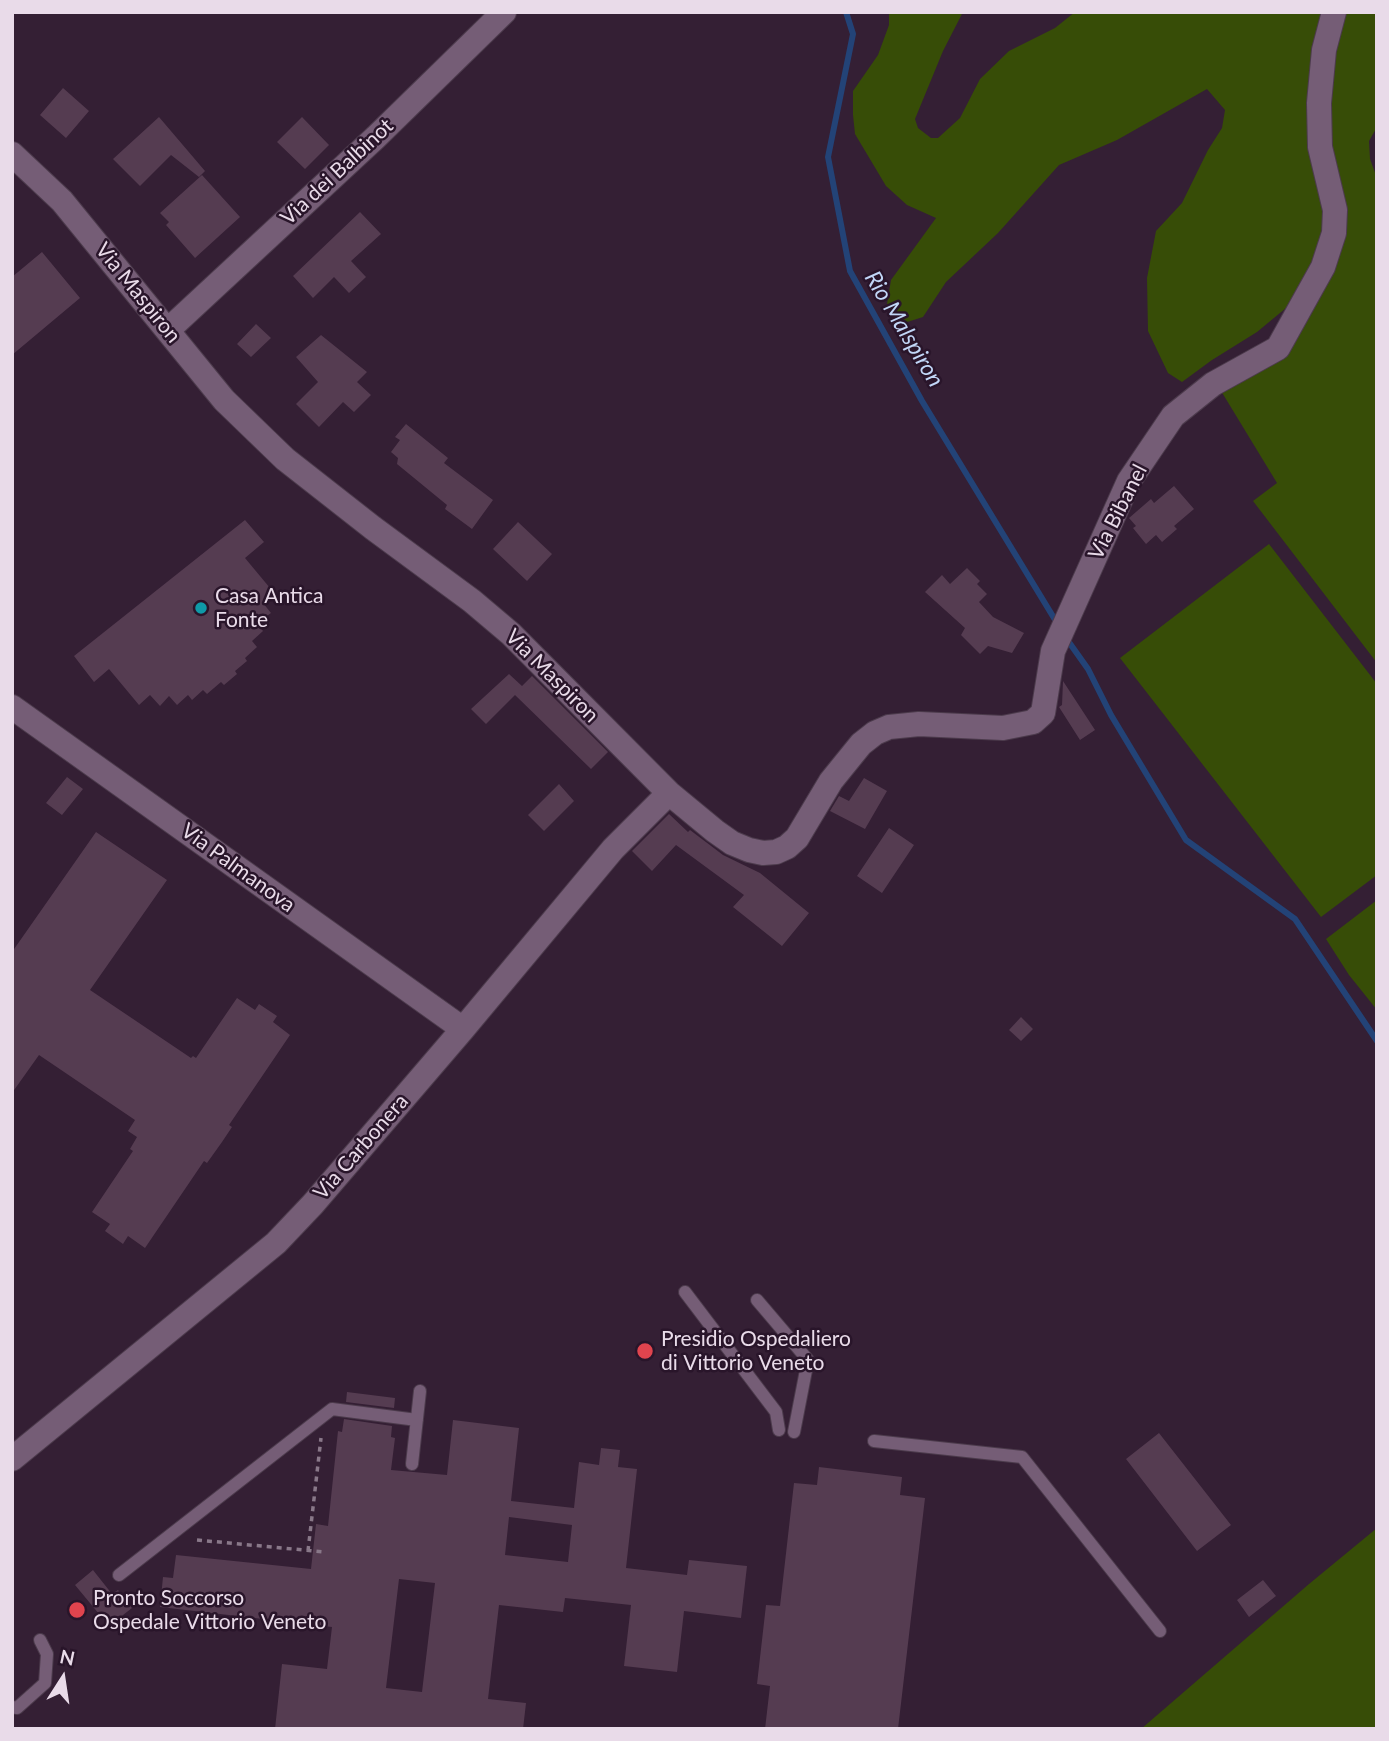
<!DOCTYPE html>
<html>
<head>
<meta charset="utf-8">
<style>
	body { margin:0 }
	#map { position:relative; width:1389px; height:1741px; overflow:hidden; background:#341f34; font-family:Lato,sans-serif }
	canvas { display:block }
	.frame { position:absolute; inset:0; border:14px solid #e9dbe9; pointer-events:none }
	.north { position:absolute; left:28px; top:1643px; width:70px; height:70px; -webkit-text-stroke:5px #29152a; paint-order:stroke; rotate:12deg; font-size:19px; font-weight:700; line-height:28px; text-align:center; color:#e9dbe9 }
	.north::after { content:''; display:block; margin:auto; width:24px; height:32px; background:#e9dbe9; clip-path:polygon(50% 0,100% 100%,50% 72%,0 100%) }
</style>
</head>
<body>
<div id="map">
<canvas width="1389" height="1741"></canvas>
<div class="frame"></div>
<div class="north">N</div>
</div>
<script>
const context = document.querySelector('canvas').getContext('2d');
context.lineJoin = 'round';
function paint(path, color) { context.fillStyle = color; context.fill(path, 'evenodd'); }
const poly = rows => new Path2D(rows.map(r => 'M' + r).join(''));
function strokePath(path, color, width, dash) { context.strokeStyle = color; context.lineWidth = width; context.lineCap = dash ? 'butt' : 'round'; context.setLineDash(dash || []); context.stroke(path); }
function write(font, color, halo, rows, align = 'center') {
  context.font = font + ' Lato,sans-serif'; context.lineWidth = 5; context.setLineDash([]); context.textBaseline = 'middle'; context.strokeStyle = halo; context.fillStyle = color; for (const [text, x, y, turn = 0] of rows) {
    context.save(); context.translate(x, y); context.rotate((+turn || 0) * Math.PI / 180); context.textAlign = isNaN(turn) ? turn : align; if (halo) context.strokeText(text, 0, 0); context.fillText(text, 0, 0); context.restore();
  }
}
paint(poly([
	[889,12,963,12,943,51,915,119,918,128,931,138,938,138,960,118,980,79,1009,51,1055,28,1075,12,1325,12,1314,43,1308,85,1308,121,1326,200,1324,240,1302,288,1286,308,1257,332,1212,360,1182,382,1168,373,1148,331,1147,278,1156,231,1182,203,1208,150,1222,128,1225,110,1207,89,1117,140,1059,165,998,233,946,282,923,317,901,324,887,304,891,280,936,218,907,205,886,186,855,134,853,115,853,91,878,55,889,25],
	[1343,12,1377,12,1377,127,1369,141,1370,159,1377,178,1377,663,1253,501,1277,483,1218,386,1225,383,1313,296,1332,162,1324,86],
	[1269,544,1377,684,1377,875,1321,917,1120,658],
	[1377,900,1377,1010,1349,975,1326,939],
	[1377,1528,1377,1729,1141,1729,1309,1584]
]), '#374d07');
strokePath(poly([
	[846,12,853,34,828,157,850,271,922,401,1057,623],
	[1066,638,1088,669,1111,715,1186,840,1295,919,1377,1041]
]), '#234377', 6);
paint(poly([
	[63,88,89,111,66,138,40,115],
	[159,117,205,171,199,177,171,155,140,186,113,159],
	[302,117,329,145,305,169,277,142],
	[202,175,240,217,195,258,166,225,169,222,160,213],
	[360,212,381,234,351,261,366,277,349,293,334,277,313,298,293,276],
	[42,252,80,298,12,355,12,277],
	[256,324,271,338,251,357,237,344],
	[321,335,367,372,357,382,371,395,354,412,343,402,319,427,296,404,318,382,296,357],
	[406,424,448,458,444,463,493,500,472,529,445,509,447,505,397,464,398,458,391,452,400,440,395,437],
	[1174,486,1194,509,1174,526,1177,529,1162,542,1156,535,1146,544,1133,528,1136,526,1129,518,1151,499,1154,503],
	[245,520,264,542,245,558,275,594,263,603,271,613,257,623,263,631,252,641,257,647,245,658,247,661,235,671,237,674,224,685,221,682,207,694,203,690,192,700,188,695,177,705,169,696,160,706,150,695,139,705,109,669,94,682,74,656],
	[518,522,552,554,527,581,493,549],
	[967,568,980,581,977,584,987,594,979,602,993,617,1024,633,1012,653,988,646,980,654,961,635,965,628,925,592,942,575,950,584],
	[509,674,522,686,532,676,608,752,591,769,515,695,486,724,471,709],
	[1063,681,1095,730,1080,740,1059,707,1062,705],
	[67,777,83,789,62,815,46,803],
	[864,778,887,791,865,829,830,811,839,796,849,801],
	[559,784,574,801,544,831,528,815],
	[669,814,688,832,690,830,723,855,760,873,809,913,782,946,733,907,744,895,676,845,652,871,632,851],
	[889,828,914,845,882,893,857,876],
	[96,832,167,880,90,990,191,1058,193,1056,196,1058,237,998,255,1010,259,1004,277,1016,273,1022,290,1035,229,1125,232,1127,222,1142,207,1163,204,1161,145,1248,128,1236,123,1244,105,1231,110,1224,92,1212,133,1151,130,1149,137,1137,128,1131,135,1120,39,1055,12,1093,12,952],
	[1021,1017,1033,1029,1021,1041,1009,1030],
	[347,1392,395,1398,394,1408,346,1402],
	[344,1419,392,1426,391,1437,395,1438,391,1470,447,1475,453,1420,519,1428,511,1501,574,1508,579,1462,599,1465,601,1448,620,1450,618,1467,637,1469,626,1568,687,1575,689,1560,747,1566,741,1618,684,1611,677,1672,624,1666,631,1605,565,1598,563,1612,499,1605,488,1699,526,1703,523,1729,275,1729,282,1664,327,1669,332,1627,160,1607,163,1577,173,1578,176,1555,311,1569,316,1524,328,1526,338,1431,342,1432],
	[509,1517,572,1525,568,1562,505,1555],
	[399,1579,435,1583,422,1692,386,1688],
	[1159,1433,1231,1525,1197,1551,1126,1459],
	[819,1467,902,1477,900,1495,925,1498,898,1729,765,1729,770,1686,757,1684,766,1605,780,1606,794,1483,817,1485],
	[93,1570,112,1594,118,1590,132,1608,109,1626,75,1585],
	[1263,1580,1276,1596,1249,1617,1237,1600]
]), '#553c51');
const service = poly([
	[685,1292,776,1412,779,1430],
	[757,1300,808,1360,794,1432],
	[874,1441,1022,1457,1160,1631],
	[412,1464,420,1391],
	[119,1575,332,1409,417,1420],
	[12,1707,17,1708,45,1683,47,1654,40,1640]
]);
const minor = poly([
	[12,154,62,201,224,400,285,459,373,528,472,601,511,634,669,793,715,831,732,843,749,850,763,853,776,852,787,847,797,838,831,781,861,744,875,733,889,727,919,724,1003,728,1033,722,1043,713,1053,651,1129,481,1173,416,1213,384,1278,348,1323,267,1334,233,1335,210,1320,147,1319,103,1324,50,1334,12],
	[168,330,376,137,504,12],
	[12,707,463,1029],
	[12,1459,276,1243,313,1204,463,1029,613,849,669,793]
]);
strokePath(service, '#4c3b4c', 14);
strokePath(minor, '#4c3b4c', 26);
strokePath(poly([
	[197,1540,325,1552],
	[308,1551,321,1438]
]), '#897889', 3.5, [5, 5]);
strokePath(service, '#755d76', 12);
strokePath(minor, '#755d76', 24);
for (const [x, y, r, color] of [
	[201,608,7,"#0f9aa8"],
	[645,1351,9,"#e0444e"],
	[77,1610,9,"#e0444e"]
]) { const dot = new Path2D(); dot.arc(x, y, r, 0, 2 * Math.PI); context.fillStyle = color; context.fill(dot); strokePath(dot, '#29152a', 2.5); }
write('21px', '#e9dbe9', '#29152a', [
	["Via dei Balbinot",337,172,-43],
	["Via Maspiron",138,293,51],
	["Via Bibanel",1118,512,-63],
	["Via Maspiron",552,676,45],
	["Via Palmanova",238,868,36],
	["Via Carbonera",361,1147,-49]
]);
write('21px', '#e9dbe9', '#29152a', [
	["Casa Antica",215,596],
	["Fonte",215,620],
	["Presidio Ospedaliero",661,1339],
	["di Vittorio Veneto",661,1363],
	["Pronto Soccorso",93,1598],
	["Ospedale Vittorio Veneto",93,1622]
], 'left');
write('italic 23px', '#c1d6f7', '#29152a', [
	["Rio Malspiron",904,329,59]
]);
</script>
</body>
</html>
